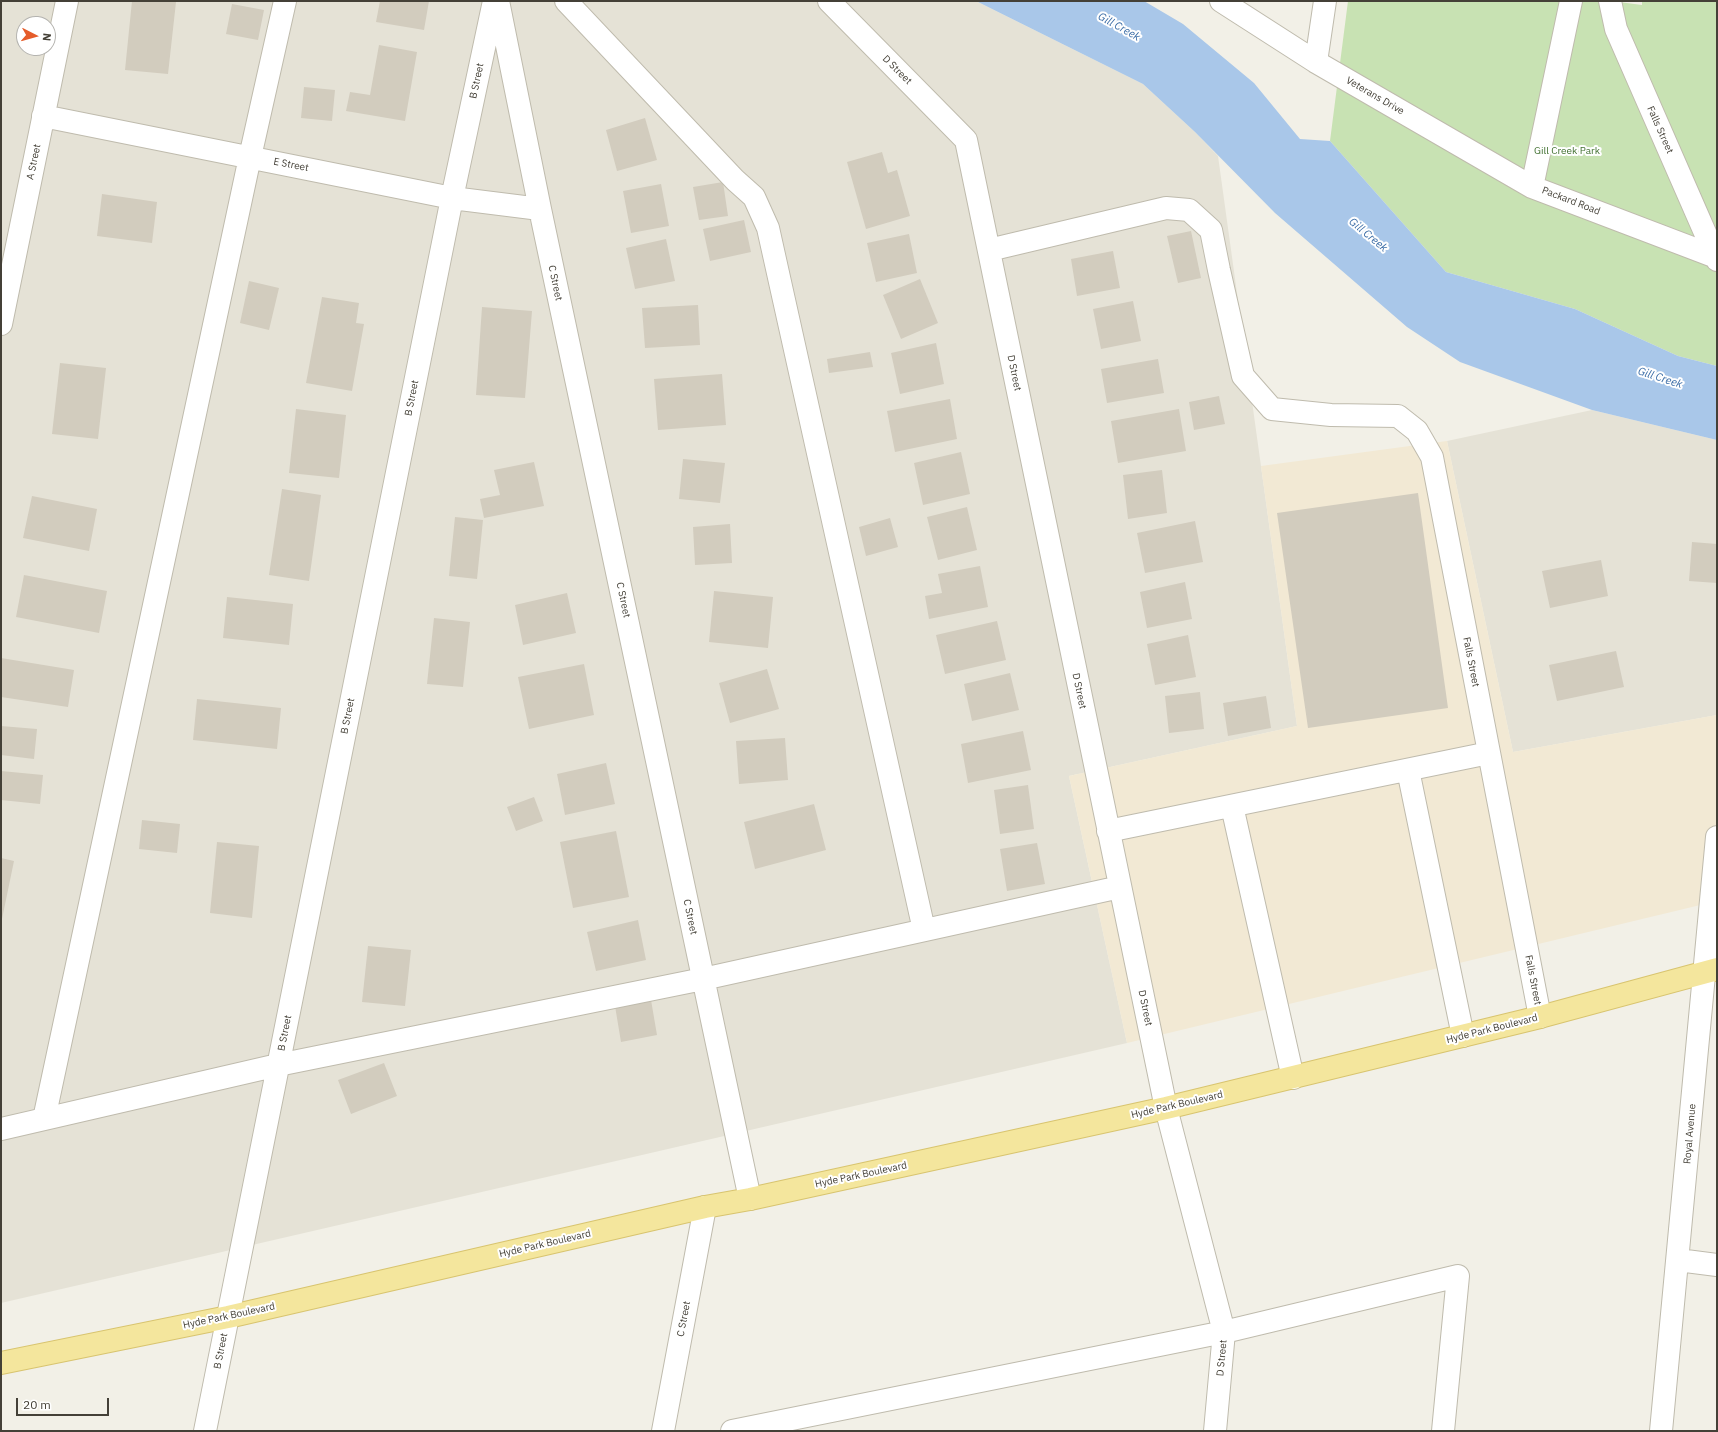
<!DOCTYPE html>
<html>
<head>
<meta charset="utf-8">
<style>
	body { margin:0 }
	#map { position:relative; width:1718px; height:1432px; overflow:hidden; background:#f2f0e7; font-family:"IBM Plex Sans",sans-serif }
	canvas { display:block }
	.frame { position:absolute; inset:0; border:2px solid #444037; pointer-events:none }
	.north { position:absolute; left:16px; top:16px; width:40px; height:40px; box-sizing:border-box; background:#fff; border:1px solid #b4b3af; border-radius:50%; rotate:96deg; font-size:11px; font-weight:700; line-height:16px; text-align:center; color:#444037 }
	.north::after { content:''; display:block; margin:auto; width:14px; height:18px; background:#e55c2a; clip-path:polygon(50% 0,100% 100%,50% 72%,0 100%) }
	.scale { position:absolute; left:16px; top:1398px; width:93px; height:18px; box-sizing:border-box; border:2px solid #444037; border-top:0; padding-left:5px; font-size:12px; line-height:14px; white-space:nowrap; color:#444037; -webkit-text-stroke:3px #fff; paint-order:stroke }
</style>
</head>
<body>
<div id="map">
<canvas width="1718" height="1432"></canvas>
<div class="frame"></div>
<div class="north">N</div>
<div class="scale">20 m</div>
</div>
<script>
const context = document.querySelector('canvas').getContext('2d');
context.lineJoin = 'round';
function paint(path, color) { context.fillStyle = color; context.fill(path, 'evenodd'); }
const poly = rows => new Path2D(rows.map(r => 'M' + r).join(''));
function strokePath(path, color, width, dash) { context.strokeStyle = color; context.lineWidth = width; context.lineCap = dash ? 'butt' : 'round'; context.setLineDash(dash || []); context.stroke(path); }
function write(font, color, halo, rows, align = 'center') {
  context.font = font + ' "IBM Plex Sans",sans-serif'; context.lineWidth = 4; context.setLineDash([]); context.textBaseline = 'middle'; context.strokeStyle = halo; context.fillStyle = color; for (const [text, x, y, turn = 0] of rows) {
    context.save(); context.translate(x, y); context.rotate((+turn || 0) * Math.PI / 180); context.textAlign = isNaN(turn) ? turn : align; if (halo) context.strokeText(text, 0, 0); context.fillText(text, 0, 0); context.restore();
  }
}
paint(poly([
	[1,1,976,1,1143,84,1195,132,1218,156,1297,726,1069,776,1127,1043,1,1303],
	[24,24,48,24,48,48,24,48],
	[1592,410,1717,440,1717,715,1513,752,1447,441]
]), '#e5e2d6');
paint(poly([
	[1447,441,1513,752,1717,715,1717,901,1127,1043,1069,776,1297,726,1261,466]
]), '#f2e9d4');
paint(poly([
	[1348,1,1611,1,1642,5,1642,1,1717,1,1717,366,1678,356,1575,309,1446,272,1330,141]
]), '#c8e2b3');
paint(poly([
	[976,1,1144,1,1183,24,1254,83,1300,139,1330,141,1446,272,1575,309,1678,356,1717,366,1717,440,1592,410,1460,362,1407,327,1275,213,1195,132,1143,84]
]), '#a9c7e9');
paint(poly([
	[132,1,176,2,168,74,125,70],
	[380,1,429,1,424,30,376,22],
	[232,4,264,10,258,40,226,34],
	[379,45,417,52,405,121,346,111,350,92,370,95],
	[304,87,335,90,332,121,301,118],
	[645,118,657,160,617,171,606,130],
	[882,152,888,173,897,170,910,216,866,229,847,162],
	[723,182,728,216,699,220,693,187],
	[661,184,669,226,631,233,623,191],
	[102,194,157,202,152,243,97,236],
	[744,220,751,252,710,261,703,229],
	[1191,231,1201,278,1178,283,1167,236],
	[909,234,917,273,876,282,867,243],
	[666,239,675,281,635,289,626,248],
	[1113,251,1120,288,1077,296,1071,259],
	[920,279,938,323,901,339,883,295],
	[249,281,279,288,269,330,240,323],
	[322,297,359,303,356,323,364,324,352,391,306,383],
	[1133,301,1141,341,1101,349,1093,309],
	[698,305,700,345,645,348,642,308],
	[482,307,532,311,525,398,476,395],
	[936,343,944,384,900,394,891,353],
	[870,352,873,367,829,373,827,359],
	[1158,359,1164,393,1107,403,1101,369],
	[60,363,106,368,98,439,52,434],
	[722,374,726,425,658,430,654,379],
	[1219,396,1225,424,1194,430,1189,402],
	[950,399,957,439,895,452,887,411],
	[296,409,346,415,339,478,289,473],
	[1179,409,1186,451,1118,463,1111,421],
	[961,452,970,494,923,505,914,463],
	[683,459,725,463,720,503,679,499],
	[534,462,544,506,484,518,480,499,500,495,494,470],
	[1162,470,1167,513,1128,519,1123,475],
	[282,489,321,495,309,581,269,575],
	[1418,493,1448,708,1308,728,1277,513],
	[32,496,97,509,89,551,23,538],
	[967,507,977,550,938,560,927,517],
	[455,517,483,520,477,579,449,576],
	[890,518,898,547,866,556,859,527],
	[1195,521,1203,562,1145,573,1137,533],
	[730,524,732,563,695,565,693,527],
	[1692,542,1717,544,1717,583,1689,581],
	[1601,560,1608,596,1550,608,1542,571],
	[980,566,988,607,929,619,925,596,942,593,938,574],
	[24,575,107,591,99,633,16,617],
	[1185,582,1192,619,1147,628,1140,592],
	[714,591,773,597,768,648,709,642],
	[567,593,576,633,523,645,515,605],
	[227,597,293,604,289,645,223,638],
	[434,618,470,622,463,687,427,684],
	[997,621,1006,660,945,674,936,635],
	[1188,635,1196,677,1155,685,1147,644],
	[1616,651,1624,687,1557,701,1549,665],
	[1,658,74,670,68,707,1,697],
	[584,664,594,715,529,729,518,677],
	[767,669,779,709,730,723,719,683],
	[1010,673,1019,710,972,721,964,684],
	[1200,692,1204,729,1169,733,1165,696],
	[1266,696,1271,728,1228,736,1223,703],
	[197,699,281,708,277,749,193,740],
	[1,726,37,729,34,759,1,755],
	[1023,731,1031,770,968,783,961,744],
	[785,738,788,780,739,784,736,741],
	[606,763,615,804,565,815,557,774],
	[1,771,43,775,40,804,1,800],
	[1028,785,1034,829,1000,834,994,790],
	[534,797,543,821,516,831,507,807],
	[814,804,826,850,755,869,744,822],
	[142,820,180,824,177,853,139,849],
	[616,831,629,897,573,908,560,842],
	[217,842,259,846,252,918,210,913],
	[1037,843,1045,884,1007,891,1000,849],
	[1,858,14,861,2,919,1,919],
	[638,920,646,960,596,971,587,932],
	[368,946,411,950,405,1006,362,1002],
	[651,1000,657,1035,621,1042,615,1006],
	[384,1063,397,1096,351,1114,338,1080]
]), '#d2ccbe');
const minor = poly([
	[498,1,540,209,750,1199],
	[566,1,735,180,754,197,768,228,924,930],
	[829,1,966,140,1166,1108,1224,1332,1215,1431],
	[1221,1,1316,62,1532,187,1716,257],
	[1610,1,1616,29,1717,260],
	[1316,62,1325,1],
	[43,116,452,198,540,209],
	[1532,187,1571,1],
	[989,250,1166,208,1189,210,1211,230,1219,270,1243,376,1272,409,1331,415,1398,416,1417,431,1432,457,1540,1017],
	[1,324,67,1],
	[1408,770,1463,1036],
	[1232,806,1293,1078],
	[1108,831,1489,753],
	[44,1119,250,157,285,1],
	[1,1129,278,1065,703,979,1120,887],
	[1678,1260,1717,1265],
	[205,1431,452,198,494,1],
	[663,1431,705,1207],
	[732,1431,1224,1332,1458,1276,1443,1431],
	[1661,1431,1717,837]
]);
const major = poly([
	[1,1363,228,1317,705,1207,750,1199,1166,1108,1540,1017,1717,969]
]);
strokePath(minor, '#bfbbad', 24);
strokePath(major, '#d8c46f', 24);
strokePath(minor, '#fff', 22);
strokePath(major, '#f4e69d', 22);
write('10px', '#444037', '#fff', [
	["D Street",897,70,45],
	["B Street",477,81,-78],
	["Veterans Drive",1375,96,30],
	["Falls Street",1660,130,66],
	["A Street",34,162,-78],
	["E Street",291,165,11],
	["Packard Road",1571,201,21],
	["C Street",555,283,78],
	["D Street",1014,373,78],
	["B Street",412,398,-79],
	["C Street",623,600,78],
	["Falls Street",1471,662,79],
	["D Street",1079,691,78],
	["B Street",348,716,-79],
	["C Street",690,917,78],
	["Falls Street",1533,980,79],
	["D Street",1145,1008,78],
	["Hyde Park Boulevard",1492,1029,-14],
	["B Street",285,1033,-79],
	["Hyde Park Boulevard",1177,1105,-13],
	["Royal Avenue",1690,1134,-85],
	["Hyde Park Boulevard",861,1175,-12],
	["Hyde Park Boulevard",545,1244,-13],
	["Hyde Park Boulevard",229,1316,-12],
	["C Street",684,1319,-79],
	["B Street",221,1351,-79],
	["D Street",1222,1358,-85]
]);
write('10px', '#417030', '#fff', [
	["Gill Creek Park",1567,151]
]);
write('italic 11px', '#3a6ca6', '#fff', [
	["Gill Creek",1119,27,29],
	["Gill Creek",1368,235,40],
	["Gill Creek",1660,378,18]
]);
</script>
</body>
</html>
